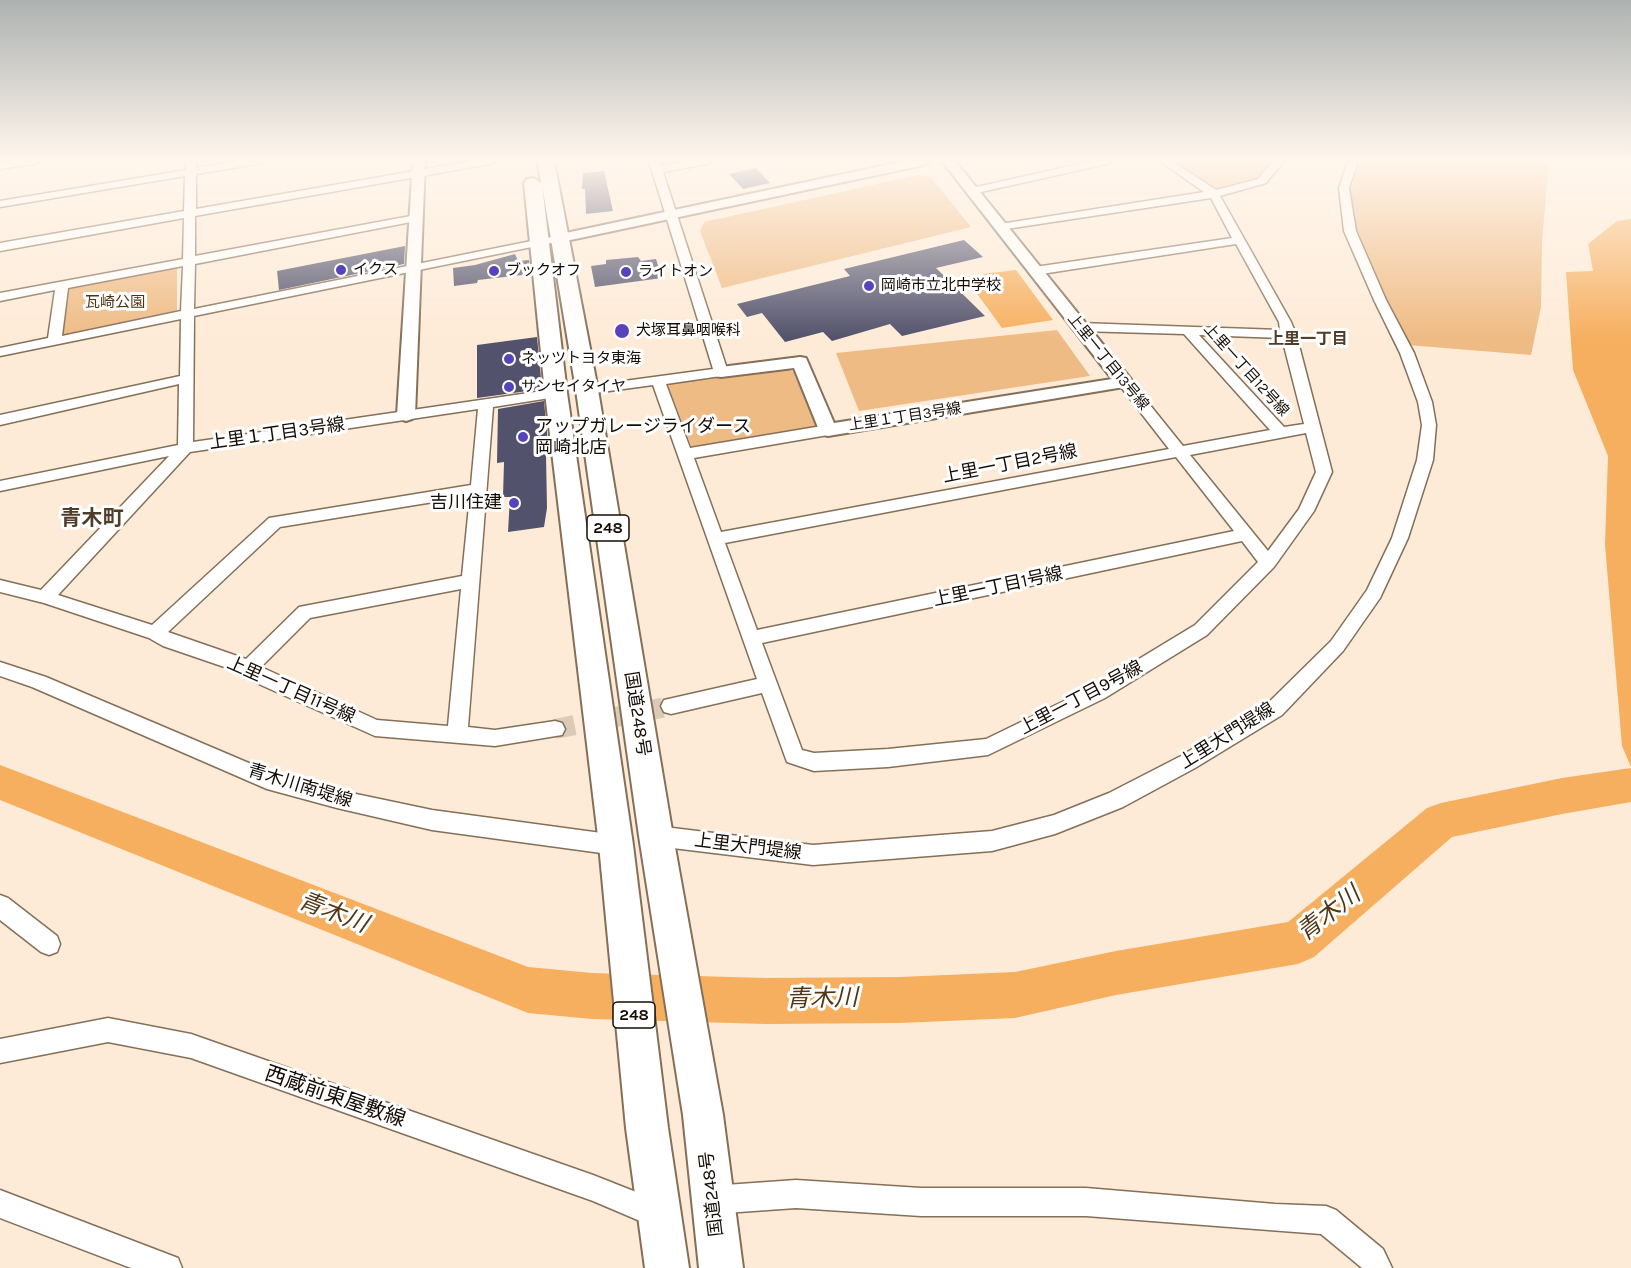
<!DOCTYPE html>
<html>
<head>
<meta charset="utf-8">
<style>
	body { margin:0 }
	canvas { display:block; background:#feebd7 }
</style>
</head>
<body>
<canvas width="1631" height="1268"></canvas>
<script>
const context = document.querySelector('canvas').getContext('2d');
context.lineJoin = 'round';
function paint(path, color) { context.fillStyle = color; context.fill(path, 'evenodd'); }
const poly = rows => new Path2D(rows.map(r => 'M' + r).join(''));
function strokePath(path, color, width, dash) { context.strokeStyle = color; context.lineWidth = width; context.lineCap = dash ? 'butt' : 'round'; context.setLineDash(dash || []); context.stroke(path); }
function write(font, color, halo, rows, align = 'center') {
  context.font = font + ' Karla,"Noto Sans JP",sans-serif'; context.lineWidth = 6; context.setLineDash([]); context.textBaseline = 'middle'; context.strokeStyle = halo; context.fillStyle = color; for (const [text, x, y, turn = 0] of rows) {
    context.save(); context.translate(x, y); context.rotate((+turn || 0) * Math.PI / 180); context.textAlign = isNaN(turn) ? turn : align; if (halo) context.strokeText(text, 0, 0); context.fillText(text, 0, 0); context.restore();
  }
}
paint(poly([
	[1171,161,1273,161,1257,179,1219,190,1214,189],
	[1359,161,1549,161,1542,242,1541,307,1531,355,1407,345,1382,295,1358,235,1353,214,1351,190],
	[918,175,929,176,933,180,971,227,722,288,700,231,704,222],
	[177,266,177,314,63,337,58,336,65,290,69,287],
	[1057,330,1090,376,859,411,836,353],
	[786,369,795,372,818,427,692,448,668,386,672,383]
]), '#efbb84');
paint(poly([
	[1631,219,1631,767,1622,746,1605,545,1608,456,1573,370,1566,272,1593,271,1588,244,1617,221],
	[1016,270,1053,320,1002,328,973,288,994,284,989,278,984,278,983,274]
]), '#f6af5f');
paint(poly([
	[0,765,528,967,592,973,766,978,900,977,1015,972,1116,951,1288,922,1427,808,1441,803,1562,778,1631,768,1631,802,1562,814,1452,837,1314,957,1298,964,1116,995,1015,1018,900,1023,766,1024,592,1019,528,1013,0,800,0,765]
]), '#f6af5f');
paint(poly([
	[756,168,770,183,743,189,729,174],
	[604,171,613,211,586,214,585,189,582,189,583,173],
	[964,240,983,257,936,268,985,316,902,336,890,324,832,341,823,332,785,342,762,313,747,317,737,304,850,276,844,269],
	[405,246,404,264,279,290,277,271],
	[515,254,518,261,529,260,531,274,478,280,477,283,454,286,453,268,475,265],
	[638,257,641,261,656,259,662,278,595,287,591,266,606,264,606,260],
	[537,337,542,389,477,398,477,345],
	[544,401,549,454,546,455,547,508,544,527,508,532,510,497,503,497,504,462,497,463,498,409]
]), '#52526c');
strokePath(poly([
	[555,729,671,706]
]), '#dbcab8', 20, [20, 10]);
const minor = poly([
	[12,161,39,161,34,164,0,169,0,163,12,161],
	[186,161,196,161,196,168,238,161,262,161,257,164,196,174,196,209,472,161,495,161,490,164,195,216,195,256,416,215,422,218,416,221,195,264,194,309,561,235,567,238,561,241,194,316,193,442,556,389,561,390,563,393,561,396,556,397,493,407,468,727,495,730,555,721,562,723,565,729,562,735,495,746,375,736,252,681,242,673,163,646,149,638,44,603,0,592,0,580,41,590,169,456,0,491,0,481,178,445,179,384,0,425,0,415,180,376,181,319,0,356,0,348,48,338,55,290,0,301,0,293,183,259,184,218,0,251,0,243,184,211,185,176,0,207,0,201,186,170,186,161],
	[183,266,181,311,62,336,68,288,183,266],
	[478,409,471,485,269,518,152,625,58,595,190,452,478,409],
	[470,496,462,576,299,607,246,659,168,632,280,527,470,496],
	[461,589,448,726,377,720,261,667,310,618,461,589],
	[649,161,659,161,661,166,689,161,712,161,707,164,663,172,728,372,721,376,666,384,690,448,828,425,835,430,828,435,694,458,721,532,1169,449,1117,382,1124,378,1129,379,1183,446,1270,430,1184,334,1080,331,1073,327,1080,323,1280,330,1279,322,1236,244,1035,275,1029,271,1035,267,1232,238,1211,198,1000,230,994,227,1000,224,1204,192,1160,161,1172,161,1216,190,1258,179,1273,161,1284,161,1266,183,1220,196,1291,322,1296,334,1332,472,1314,511,1274,567,1207,635,1105,698,988,755,888,767,814,771,787,762,762,693,671,714,664,712,661,706,664,700,757,679,653,385,587,394,580,390,587,386,713,369,649,161],
	[1199,335,1282,338,1304,424,1284,427,1199,335],
	[1306,433,1316,472,1299,509,1268,551,1190,455,1306,433],
	[1176,457,1234,531,757,630,725,543,1176,457],
	[1242,541,1258,562,1195,625,1091,688,986,739,888,749,814,753,802,750,762,643,1242,541],
	[1093,161,1112,161,1107,164,972,194,967,191,972,188,1093,161],
	[1348,161,1358,161,1349,188,1356,231,1386,300,1414,353,1432,402,1436,425,1433,460,1408,538,1380,598,1343,651,1282,715,1195,768,1123,807,1055,834,992,851,813,865,656,846,648,843,645,836,648,829,656,826,813,845,992,831,1054,815,1109,793,1181,756,1268,703,1331,641,1367,590,1392,538,1417,460,1422,425,1418,402,1400,353,1374,300,1344,231,1339,188,1348,161],
	[0,662,46,677,270,772,337,790,432,810,616,835,624,838,627,845,624,852,616,855,432,830,337,808,267,789,32,687,0,676,0,662],
	[0,895,8,898,57,936,60,944,57,952,49,955,41,952,0,920,0,895],
	[108,1018,191,1034,593,1175,669,1205,673,1215,669,1225,659,1229,593,1201,191,1058,108,1042,0,1063,0,1039,108,1018],
	[796,1180,921,1188,1086,1188,1275,1204,1326,1206,1336,1210,1383,1249,1392,1268,1362,1268,1321,1234,1086,1216,921,1216,796,1208,711,1214,701,1210,697,1200,701,1190,711,1186,796,1180],
	[0,1190,178,1258,182,1268,131,1268,0,1218,0,1190]
]);
const tertiary = poly([
	[413,161,425,161,415,415,412,419,406,421,400,419,397,415,413,161],
	[905,161,930,161,924,165,561,242,554,238,561,234,905,161],
	[942,161,955,161,1130,378,1133,382,1130,386,828,436,821,434,819,430,794,368,721,377,715,376,712,372,715,368,721,367,800,357,806,358,834,423,1112,379,942,161]
]);
const trunk = poly([
	[538,161,554,161,598,390,673,836,723,1115,743,1268,699,1268,683,1115,639,836,576,390,542,185,567,393,633,845,668,1128,689,1268,645,1268,626,1128,599,845,545,393,524,183,527,179,533,178,541,183,538,161]
]);
strokePath(minor, '#846f59', 3);
strokePath(tertiary, '#846f59', 4);
strokePath(trunk, '#846f59', 4);
strokePath(poly([
	[1398,161,1412,164,1413,161]
]), '#b4a494', 2, [4, 2]);
paint(minor, '#fff');
paint(tertiary, '#fff');
paint(trunk, '#fff');
const sky = context.createLinearGradient(0, 0, 0, 339);
sky.addColorStop(0, '#adb2b1');
sky.addColorStop(0.47, '#fff6ed');
sky.addColorStop(1, '#fff6ed00');
context.fillStyle = sky;
context.fillRect(0, 0, 1631, 339);
for (const [x, y, r, color] of [
	[341,270,6,"#5744bc"],
	[494,271,6,"#5744bc"],
	[626,272,6,"#5744bc"],
	[869,286,6,"#5744bc"],
	[622,331,8,"#5744bc"],
	[509,359,6,"#5744bc"],
	[509,387,6,"#5744bc"],
	[523,437,6,"#5744bc"],
	[514,503,6,"#5744bc"]
]) { const dot = new Path2D(); dot.arc(x, y, r, 0, 2 * Math.PI); context.fillStyle = color; context.fill(dot); strokePath(dot, '#fff', 2); }
write('15px', '#150d05', '#fff', [
	["イクス",353,270],
	["ブックオフ",506,271],
	["ライトオン",638,272],
	["岡崎市立北中学校",881,286],
	["犬塚耳鼻咽喉科",636,331],
	["ネッツトヨタ東海",521,359],
	["サンセイタイヤ",521,387]
], 'left');
write('15px', '#513513', '#fff', [
	["瓦崎公園",115,303]
]);
write('15px', '#150d05', '#fff', [
	["上里一丁目13号線",1108,362,51],
	["上里一丁目12号線",1246,370,48],
	["上里１丁目3号線",905,417,-9]
]);
write('bold 16px', '#503d29', '#fff', [
	["上里一丁目",1308,339]
]);
for (const [x, y, w] of [
	[608,528,42],
	[634,1015,42]
]) { const box = new Path2D(); box.roundRect(x - w / 2, y - 13, w, 26, 4.5); context.fillStyle = '#fff'; context.fill(box); strokePath(box, '#150d05', 1.5); }
write('bold 16px', '#150d05', null, [
	["248",608,528],
	["248",634,1015]
]);
write('18px', '#150d05', '#fff', [
	["アップガレージライダース",535,427],
	["岡崎北店",535,448],
	["吉川住建",502,503,"right"]
], 'left');
write('18px', '#150d05', '#fff', [
	["上里１丁目3号線",277,434,-8],
	["上里一丁目2号線",1010,464,-11],
	["上里一丁目1号線",998,587,-12],
	["上里一丁目11号線",291,690,24],
	["上里一丁目9号線",1081,698,-28],
	["国道248号",637,714,81],
	["上里大門堤線",1227,736,-32],
	["青木川南堤線",300,786,17],
	["上里大門堤線",748,847,7],
	["国道248号",712,1194,-97]
]);
write('bold 21px', '#503d29', '#fff', [
	["青木町",92,519]
]);
write('21px', '#150d05', '#fff', [
	["西蔵前東屋敷線",335,1097,19]
]);
write('italic 24px', '#533615', '#fff', [
	["青木川",333,913,21],
	["青木川",1329,914,-38],
	["青木川",822,999,-1]
]);
</script>
</body>
</html>
